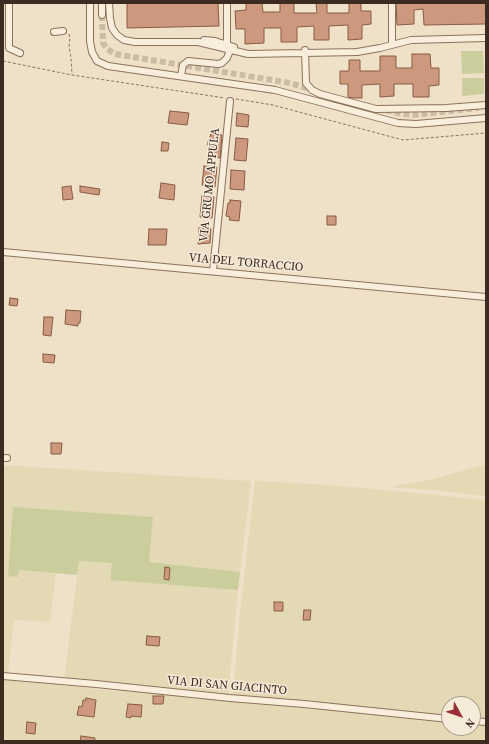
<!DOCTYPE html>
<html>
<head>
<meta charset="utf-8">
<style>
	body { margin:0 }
	#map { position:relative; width:489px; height:744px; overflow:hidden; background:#efe0c8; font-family:"Source Serif 4",serif }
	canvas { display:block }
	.frame { position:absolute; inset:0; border:4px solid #3b2b20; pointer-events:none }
	.north { position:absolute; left:441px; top:696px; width:40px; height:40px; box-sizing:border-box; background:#f6ebd8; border:1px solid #ab9e8e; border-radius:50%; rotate:130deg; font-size:11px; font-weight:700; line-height:16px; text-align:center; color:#3b2b20 }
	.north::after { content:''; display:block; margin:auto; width:14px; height:18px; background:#9a2d36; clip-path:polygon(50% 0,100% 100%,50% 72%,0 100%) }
</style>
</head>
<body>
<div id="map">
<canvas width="489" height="744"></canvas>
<div class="frame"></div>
<div class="north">N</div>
</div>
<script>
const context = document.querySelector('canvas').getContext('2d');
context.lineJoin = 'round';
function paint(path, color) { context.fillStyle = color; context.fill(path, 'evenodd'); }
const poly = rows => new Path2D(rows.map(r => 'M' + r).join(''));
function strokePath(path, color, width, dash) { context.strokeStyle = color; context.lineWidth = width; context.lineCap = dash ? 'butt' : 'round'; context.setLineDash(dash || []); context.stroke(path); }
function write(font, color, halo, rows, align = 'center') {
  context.font = font + ' "Source Serif 4",serif'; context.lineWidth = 3; context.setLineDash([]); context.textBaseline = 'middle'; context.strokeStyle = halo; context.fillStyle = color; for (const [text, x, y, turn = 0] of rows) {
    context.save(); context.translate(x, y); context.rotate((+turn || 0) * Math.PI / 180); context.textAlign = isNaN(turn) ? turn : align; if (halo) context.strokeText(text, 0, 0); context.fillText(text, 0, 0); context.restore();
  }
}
paint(poly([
	[486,464,486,496,434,490,390,487,434,479],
	[3,465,251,481,240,572,149,562,153,517,19,570,56,573,50,622,14,620,8,673,3,673],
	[255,481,298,483,352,487,486,500,486,720,473,719,473,704,449,704,449,717,233,695,240,614],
	[79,561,112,563,110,580,238,590,228,697,64,680],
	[3,679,105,690,163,693,449,721,449,728,473,728,473,723,486,724,486,741,3,741]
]), '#e4d9b5');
paint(poly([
	[461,51,483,51,484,73,462,74],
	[462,78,484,78,484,94,462,96],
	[13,507,153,517,149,562,240,572,238,590,110,580,112,563,79,561,77,575,19,570,18,577,8,576]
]), '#cbcd9c');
const building = poly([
	[127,3,218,3,219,26,127,28,127,3],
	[246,3,262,3,263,12,280,12,280,3,294,3,294,13,317,13,316,3,327,3,327,13,349,13,349,3,361,3,361,11,371,11,371,24,362,25,362,39,348,40,348,25,329,26,329,40,314,40,314,26,297,27,297,42,281,42,281,28,264,28,264,43,245,44,245,29,236,29,235,11,246,10,246,3],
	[396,3,486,3,486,24,424,25,423,9,414,10,414,24,397,25,396,3],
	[412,54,430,54,431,68,439,68,439,85,429,86,429,97,413,97,413,84,394,84,394,96,380,97,380,84,362,85,362,98,353,98,348,97,348,84,340,84,340,71,349,71,349,60,360,60,360,71,380,71,380,56,396,56,396,68,412,68,412,54],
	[170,111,189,113,187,125,168,123,170,111],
	[237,113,249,115,248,127,236,126,237,113],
	[211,134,222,135,220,158,209,156,210,150,209,150,209,145,207,145,211,134],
	[236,138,248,139,246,161,234,160,236,138],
	[162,142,169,143,168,151,161,151,162,142],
	[204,166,217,167,215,187,202,185,204,166],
	[231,170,245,171,244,190,230,189,231,170],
	[161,183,175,185,174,200,159,198,161,183],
	[71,186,73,199,63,200,62,187,71,186],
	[80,186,100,189,99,195,80,192,80,186],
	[202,196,214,197,212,218,200,217,202,196],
	[230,200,241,201,239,221,229,220,230,217,226,216,228,203,230,203,230,200],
	[327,216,336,216,336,225,327,225,327,216],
	[199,228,211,229,210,243,198,244,199,228],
	[149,229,167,229,166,245,148,245,149,229],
	[10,298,18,299,17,306,9,305,10,298],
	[66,310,81,311,80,323,78,323,78,326,65,324,66,310],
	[44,317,53,317,51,336,43,335,44,317],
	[43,354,55,355,54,363,43,362,43,354],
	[51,443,62,443,61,454,51,454,51,443],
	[165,567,170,568,169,580,164,579,165,567],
	[274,602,283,602,283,611,274,611,274,602],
	[304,610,311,610,310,620,303,620,304,610],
	[147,636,160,637,159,646,146,645,147,636],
	[153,696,164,696,163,704,153,704,153,696],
	[86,698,96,700,94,717,77,715,79,706,82,707,83,700,86,700,86,698],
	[128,704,142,705,141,717,131,716,131,718,126,717,128,704],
	[27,722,36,723,35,734,26,733,27,722],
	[81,736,95,738,95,741,80,741,81,736]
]);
paint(building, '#cc997e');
strokePath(building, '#8a5a43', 1);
strokePath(poly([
	[102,15,103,43,107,49,115,54,290,83,313,90],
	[386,110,403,114,414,115,478,108]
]), '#cbbca6', 6, [6, 3]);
const minor = poly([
	[9,3,9,48,20,53],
	[90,3,90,41,92,52,97,61,108,66,275,90,398,123,416,124,486,118],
	[109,3,110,18,112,28,117,35,124,40,135,42,198,42,248,54,357,52,380,48,411,40,486,38],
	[102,15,102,3],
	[54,32,63,31],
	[204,40,215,41,234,47],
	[392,42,392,3],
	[305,50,306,83,312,90,320,94,376,109,446,108,486,105],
	[181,76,183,65,188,61,218,64,222,63,227,58,229,53,227,45,227,3],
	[3,252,486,297],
	[213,271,230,101],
	[3,458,7,458],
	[3,676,96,684,230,698,304,704,449,719],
	[473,721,486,722]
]);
strokePath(minor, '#8b725d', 8);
strokePath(poly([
	[69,34,70,38,69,46,71,58,72,74],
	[3,61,72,75,225,98],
	[236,99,273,105,403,140,486,133]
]), '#8b725d', 1, [3, 2]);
strokePath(minor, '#f9eedc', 6);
write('12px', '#3b2b20', '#f6ebd8', [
	["VIA GRUMO APPULA",210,185,-84],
	["VIA DEL TORRACCIO",246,263,5],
	["VIA DI SAN GIACINTO",227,686,5]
]);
</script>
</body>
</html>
